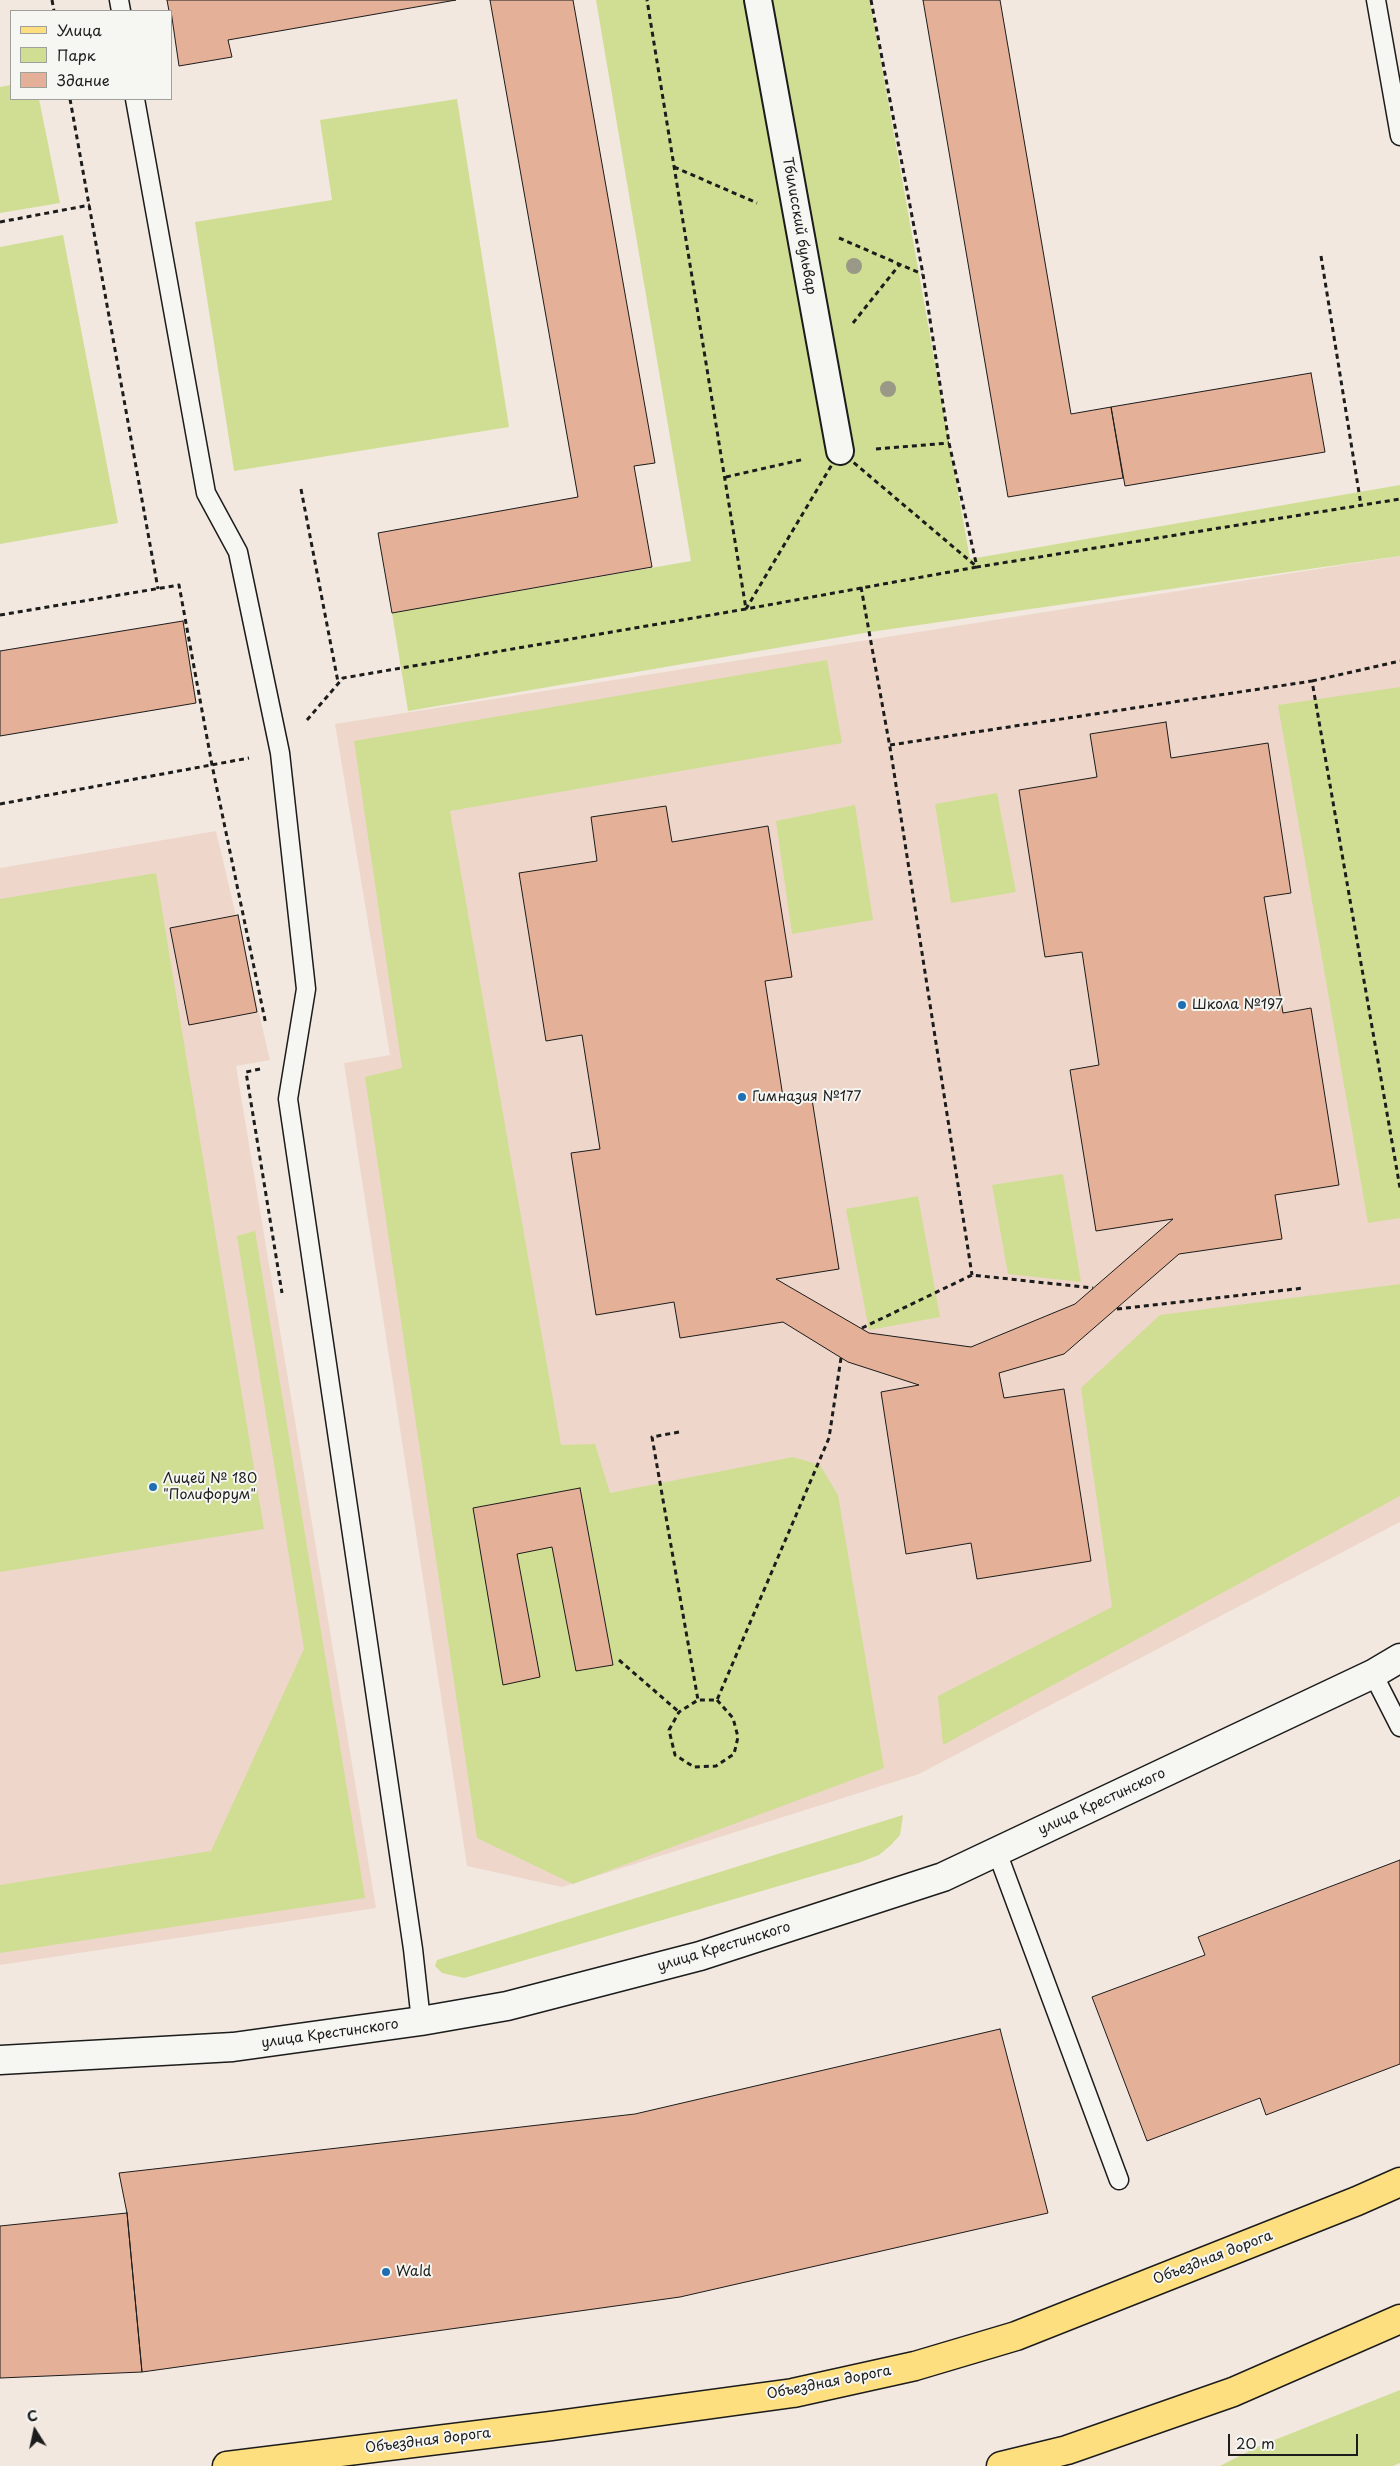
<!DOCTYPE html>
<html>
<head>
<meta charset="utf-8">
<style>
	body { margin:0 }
	#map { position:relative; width:1400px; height:2466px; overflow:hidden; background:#f2e8e0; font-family:"Playpen Sans",sans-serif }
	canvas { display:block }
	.legend { position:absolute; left:10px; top:10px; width:162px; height:90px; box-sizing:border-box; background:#f6f6f2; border:1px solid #9f9f9c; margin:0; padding:6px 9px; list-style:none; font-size:15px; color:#1c1c1c }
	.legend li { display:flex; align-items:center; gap:10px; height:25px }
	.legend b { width:25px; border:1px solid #9f9f9c }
	.north { position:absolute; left:10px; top:2406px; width:50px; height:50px; -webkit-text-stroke:4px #f6f6f2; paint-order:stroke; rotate:350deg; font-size:14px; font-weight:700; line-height:20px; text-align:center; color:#1c1c1c }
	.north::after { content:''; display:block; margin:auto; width:18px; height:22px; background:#1c1c1c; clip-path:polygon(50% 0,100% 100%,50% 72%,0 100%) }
	.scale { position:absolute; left:1228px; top:2434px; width:130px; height:22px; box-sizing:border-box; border:2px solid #1c1c1c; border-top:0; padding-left:6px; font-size:15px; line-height:18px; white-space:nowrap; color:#1c1c1c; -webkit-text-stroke:4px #f6f6f2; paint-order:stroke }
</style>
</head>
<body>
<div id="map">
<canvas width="1400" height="2466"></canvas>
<ul class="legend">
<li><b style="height:6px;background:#fddf80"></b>Улица</li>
<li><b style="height:14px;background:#cfde92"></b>Парк</li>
<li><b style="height:14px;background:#e4b097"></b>Здание</li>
</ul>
<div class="north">С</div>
<div class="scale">20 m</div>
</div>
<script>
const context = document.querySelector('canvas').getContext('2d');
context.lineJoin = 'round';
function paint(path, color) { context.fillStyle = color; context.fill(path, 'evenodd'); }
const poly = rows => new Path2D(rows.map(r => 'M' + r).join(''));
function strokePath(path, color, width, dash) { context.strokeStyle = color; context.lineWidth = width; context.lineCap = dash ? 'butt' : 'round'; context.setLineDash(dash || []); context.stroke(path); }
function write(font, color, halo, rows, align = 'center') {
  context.font = font + ' "Playpen Sans",sans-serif'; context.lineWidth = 4; context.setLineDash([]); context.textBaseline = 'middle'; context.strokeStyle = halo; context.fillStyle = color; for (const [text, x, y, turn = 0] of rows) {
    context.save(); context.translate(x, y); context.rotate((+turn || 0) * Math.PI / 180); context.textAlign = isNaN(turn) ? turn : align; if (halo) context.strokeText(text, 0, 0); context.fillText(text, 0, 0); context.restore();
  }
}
paint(poly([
	[1400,556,1400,1522,919,1774,562,1887,467,1866,344,1063,390,1055,335,724],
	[216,831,270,1060,236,1066,376,1908,0,1965,0,868]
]), '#eed7ca');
paint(poly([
	[596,0,870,0,970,559,1400,485,1400,556,870,632,408,711,392,613,691,561],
	[11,85,11,99,39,99,60,203,0,213,0,87],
	[457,99,509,427,234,471,195,222,332,200,320,120],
	[63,235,118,523,0,544,0,247],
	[827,660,842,743,450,811,561,1445,595,1444,610,1493,793,1457,820,1465,838,1495,884,1768,573,1884,477,1838,365,1077,402,1068,354,741],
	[1400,687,1400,1218,1368,1223,1278,705],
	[997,793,1016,892,951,903,935,804],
	[855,805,873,920,792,934,776,821],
	[156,873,264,1529,0,1572,0,899],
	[1063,1174,1081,1282,1008,1274,992,1185],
	[918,1196,940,1317,869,1330,846,1209],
	[255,1231,365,1898,0,1953,0,1885,211,1851,304,1649,237,1236],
	[1400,1284,1400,1496,943,1745,938,1696,1112,1607,1081,1388,1160,1315],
	[903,1815,900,1835,891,1845,879,1855,861,1862,464,1978,442,1973,435,1966,437,1960],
	[1400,2390,1400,2463,1393,2466,1220,2466,1257,2447]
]), '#cfde92');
const building = poly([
	[167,0,456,0,228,40,232,57,179,66,171,11,169,11,167,0],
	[490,0,573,0,655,463,634,466,652,567,392,613,378,533,578,497,490,0],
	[923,0,1000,0,1071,414,1111,407,1123,478,1008,497,923,0],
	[1311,373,1325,452,1125,486,1111,407,1311,373],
	[183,621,196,703,0,736,0,651,183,621],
	[1166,722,1171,758,1268,743,1291,893,1264,897,1283,1013,1311,1008,1339,1185,1275,1195,1282,1239,1179,1254,1064,1354,999,1373,1004,1398,1064,1389,1091,1561,977,1579,971,1543,906,1554,881,1392,919,1385,848,1362,783,1322,680,1338,674,1302,596,1315,571,1153,600,1149,582,1035,546,1041,519,873,597,861,591,817,666,806,672,842,768,826,792,977,765,981,783,1097,811,1093,839,1269,776,1279,869,1333,971,1347,1075,1304,1173,1219,1096,1231,1070,1070,1099,1065,1082,952,1045,957,1019,790,1097,777,1090,734,1166,722],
	[238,915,257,1012,189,1025,170,928,238,915],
	[580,1488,613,1665,576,1671,552,1547,517,1554,540,1677,503,1685,473,1508,580,1488],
	[1400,1860,1400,2064,1266,2115,1260,2098,1147,2141,1092,1997,1205,1955,1198,1937,1400,1860],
	[1000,2029,1048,2213,680,2297,142,2372,127,2213,119,2173,635,2114,1000,2029],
	[127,2213,142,2372,0,2378,0,2226,127,2213]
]);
paint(building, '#e4b097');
strokePath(building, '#1c1c1c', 1);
const service = poly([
	[119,0,121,11],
	[1376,0,1400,136],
	[135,99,206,493,238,552,280,753,306,989,288,1099,413,1949,421,2021],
	[1373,1674,1400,1727],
	[997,1852,1119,2180]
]);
const pedestrian = poly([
	[758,0,840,451]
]);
const tertiary = poly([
	[0,2060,233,2047,421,2021,507,2006,700,1956,943,1877,1373,1674,1400,1658]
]);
const primary = poly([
	[227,2466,551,2426,793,2393,915,2366,1016,2336,1357,2201,1400,2182],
	[1001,2466,1067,2450,1233,2392,1400,2319]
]);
strokePath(service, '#1c1c1c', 21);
strokePath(pedestrian, '#1c1c1c', 30);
strokePath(tertiary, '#1c1c1c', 31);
strokePath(primary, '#1c1c1c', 31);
strokePath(poly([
	[52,0,54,11],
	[871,0,923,274,949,443,977,567,1400,499],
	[70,99,158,589],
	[674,167,757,203],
	[0,222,90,205],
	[839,238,922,274],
	[1321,256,1361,505],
	[853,323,900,264],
	[876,449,949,443],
	[840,451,977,567,746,609,840,451],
	[726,477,805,459],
	[301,489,338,682],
	[861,587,891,753,972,1275],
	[0,615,179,585,212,765,266,1025],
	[1312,681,1400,661],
	[307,720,343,678,746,609,647,0],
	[890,745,1312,681,1400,1188],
	[0,804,249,758],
	[260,1069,246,1072,282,1293],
	[1117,1309,1304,1288],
	[862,1328,972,1275,1093,1288],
	[679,1432,652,1437,698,1700],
	[619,1660,679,1712],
	[717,1700,733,1718,738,1737,734,1754,716,1766,694,1767,675,1755,669,1730,679,1712,698,1700,717,1700,829,1438,841,1358]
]), '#1c1c1c', 3, [5, 4]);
strokePath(service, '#f6f6f2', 18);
strokePath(pedestrian, '#f6f6f2', 26);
strokePath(tertiary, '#f6f6f2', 28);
strokePath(primary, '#fddf80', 28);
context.fillStyle = '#9a9887';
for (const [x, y] of [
	[854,266],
	[888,389]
]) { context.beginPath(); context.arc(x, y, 8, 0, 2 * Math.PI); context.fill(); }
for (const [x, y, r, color] of [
	[1182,1005,5,"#1f6fb2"],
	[742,1097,5,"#1f6fb2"],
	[153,1487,5,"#1f6fb2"],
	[386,2272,5,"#1f6fb2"]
]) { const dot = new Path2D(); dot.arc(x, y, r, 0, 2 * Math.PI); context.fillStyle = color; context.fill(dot); strokePath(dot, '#f6f6f2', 2); }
write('14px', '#1c1c1c', '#f6f6f2', [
	["Тбилисский бульвар",799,226,80],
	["улица Крестинского",1102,1802,-25],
	["улица Крестинского",724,1947,-17],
	["улица Крестинского",330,2034,-8],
	["Объездная дорога",1213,2258,-21],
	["Объездная дорога",829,2383,-11],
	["Объездная дорога",428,2441,-7]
]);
write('14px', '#1c1c1c', '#f6f6f2', [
	["Школа №197",1192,1005],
	["Гимназия №177",752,1097],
	["Лицей № 180",163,1479],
	["\"Полифорум\"",163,1495],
	["Wald",396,2272]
], 'left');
</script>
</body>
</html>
